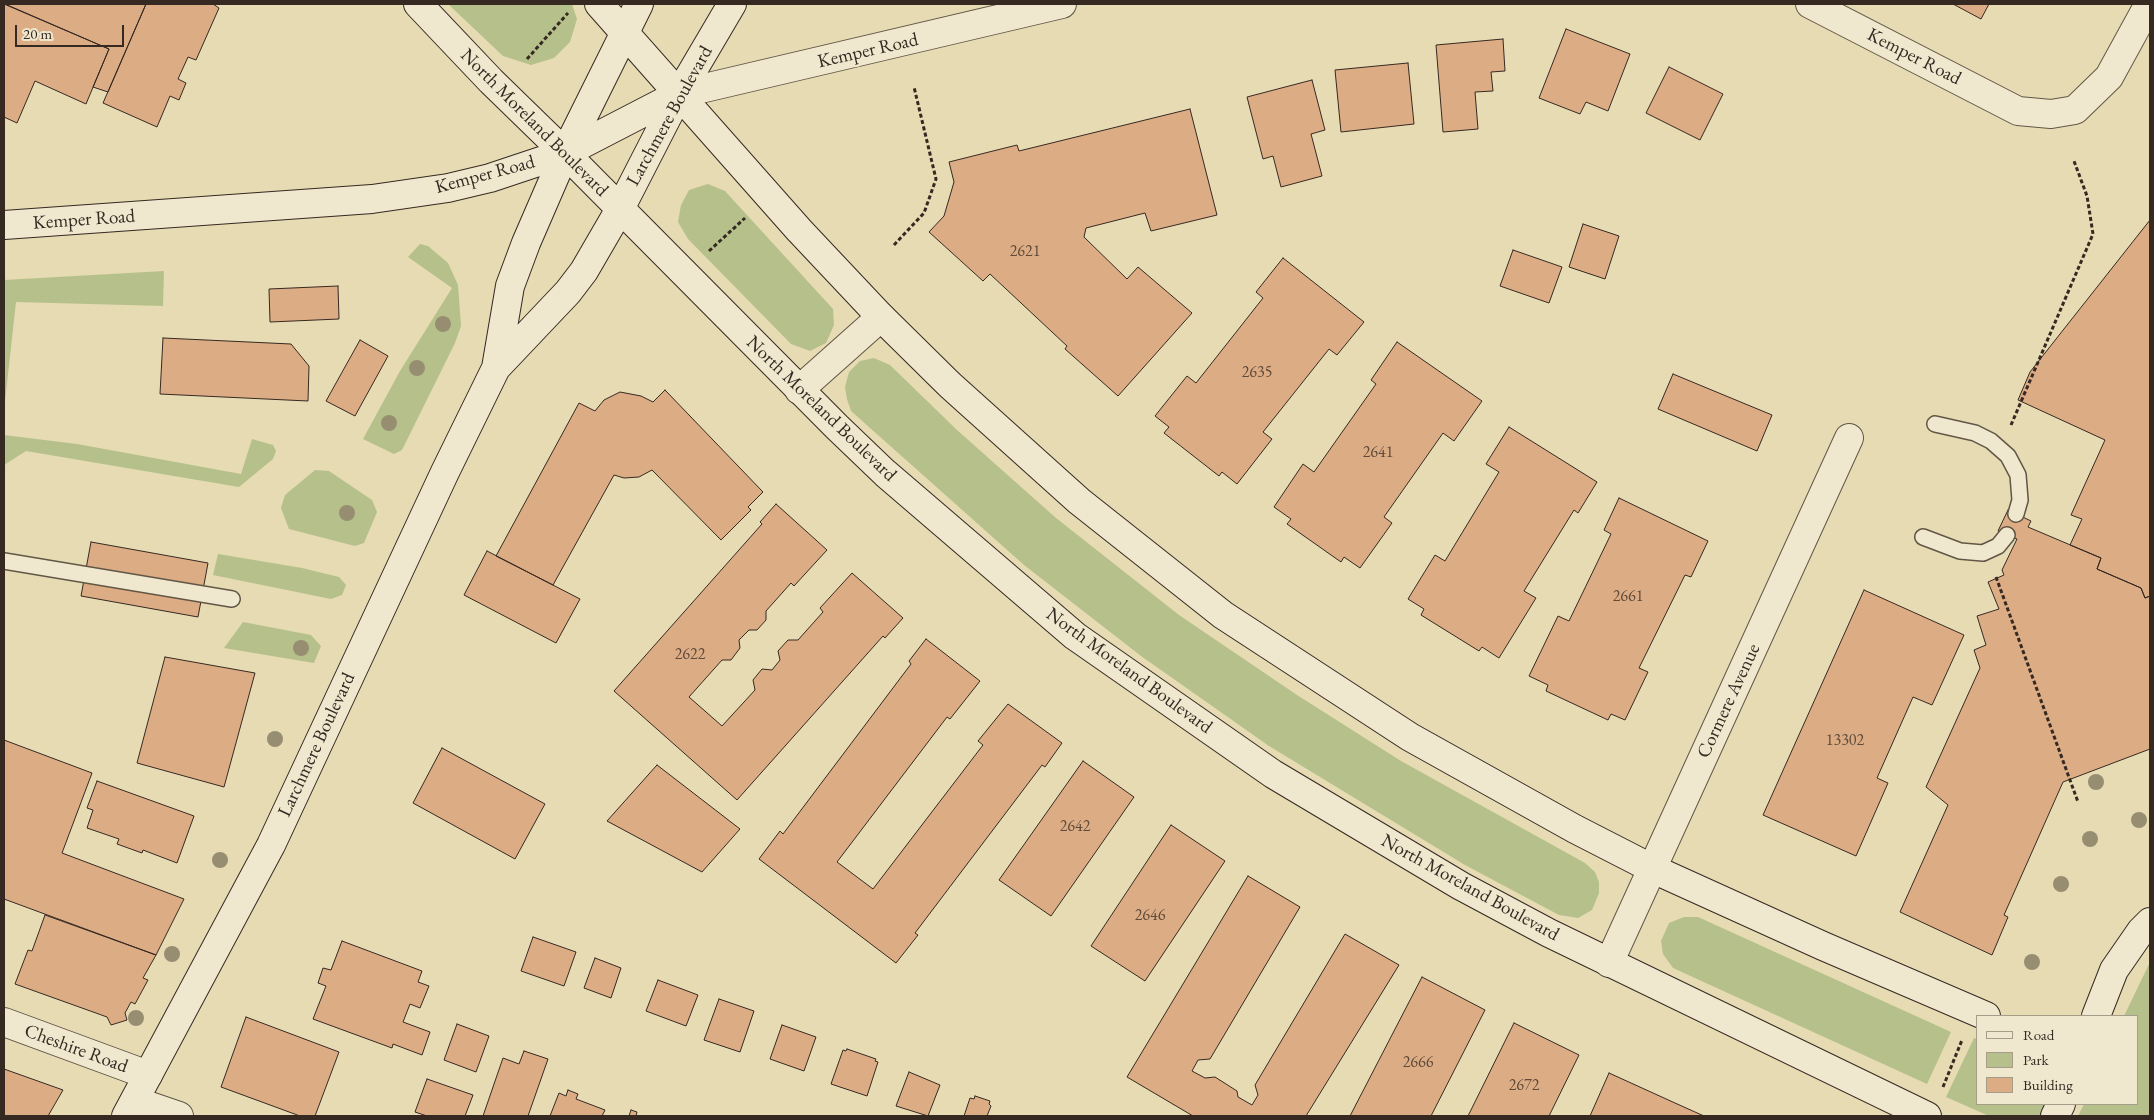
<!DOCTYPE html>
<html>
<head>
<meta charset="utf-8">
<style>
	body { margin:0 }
	#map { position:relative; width:2154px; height:1120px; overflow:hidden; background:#e6dbb3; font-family:"EB Garamond",serif }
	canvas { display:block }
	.frame { position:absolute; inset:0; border:5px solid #362922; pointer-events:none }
	.legend { position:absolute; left:1976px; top:1015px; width:162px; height:90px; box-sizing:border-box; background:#efe8ce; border:1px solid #a59c89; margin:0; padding:6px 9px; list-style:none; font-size:15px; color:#362922 }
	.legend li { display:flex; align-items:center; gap:10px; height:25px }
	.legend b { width:25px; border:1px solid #a59c89 }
	.scale { position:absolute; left:15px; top:25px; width:109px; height:22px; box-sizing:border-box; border:2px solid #362922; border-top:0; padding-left:6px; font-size:15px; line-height:18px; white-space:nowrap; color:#362922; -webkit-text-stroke:4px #efe8ce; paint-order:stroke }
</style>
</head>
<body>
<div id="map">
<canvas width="2154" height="1120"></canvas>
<div class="frame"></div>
<ul class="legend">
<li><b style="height:6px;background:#efe8ce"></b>Road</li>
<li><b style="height:14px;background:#b6c08b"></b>Park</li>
<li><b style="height:14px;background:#dcac84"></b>Building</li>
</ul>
<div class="scale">20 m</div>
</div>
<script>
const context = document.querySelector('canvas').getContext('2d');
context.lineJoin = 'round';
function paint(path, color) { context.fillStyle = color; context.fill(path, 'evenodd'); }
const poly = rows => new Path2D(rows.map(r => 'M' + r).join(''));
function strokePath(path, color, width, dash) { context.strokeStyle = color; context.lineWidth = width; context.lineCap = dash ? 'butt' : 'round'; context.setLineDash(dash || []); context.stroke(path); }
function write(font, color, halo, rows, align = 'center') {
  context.font = font + ' "EB Garamond",serif'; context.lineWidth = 4.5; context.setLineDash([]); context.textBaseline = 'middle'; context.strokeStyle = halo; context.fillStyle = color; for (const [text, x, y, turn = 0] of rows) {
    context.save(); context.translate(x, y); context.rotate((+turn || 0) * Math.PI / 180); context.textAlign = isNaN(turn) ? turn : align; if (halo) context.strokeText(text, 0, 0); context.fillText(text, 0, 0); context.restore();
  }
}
paint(poly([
	[448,4,572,4,577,19,570,42,554,58,531,65,503,56],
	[708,184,725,191,833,309,834,325,826,343,810,351,791,344,688,239,678,222,681,205,689,190],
	[420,244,428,246,448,263,458,285,461,326,455,343,402,450,394,454,363,439,400,371,452,288,408,257],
	[164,271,163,306,16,302,4,410,4,280],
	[874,358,890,365,957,430,1056,518,1179,615,1297,695,1401,761,1585,863,1595,872,1599,882,1599,893,1592,910,1578,918,1559,915,1465,865,1269,746,1141,656,1024,565,851,411,847,399,845,387,849,372,860,361],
	[4,435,77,444,241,474,252,439,273,445,276,451,273,459,239,487,26,451,4,465],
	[315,470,329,471,372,500,377,512,364,543,355,546,289,529,281,508,285,495],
	[218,554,302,568,339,577,346,585,342,595,331,599,213,575],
	[243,622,311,635,321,646,314,663,224,648],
	[1684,917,1698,917,1951,1032,1927,1084,1673,968,1663,954,1661,941,1669,923],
	[2150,962,2150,1116,2078,1116,2084,1104,2138,1104,2138,1016,2124,1016],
	[1974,1038,1978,1039,1978,1104,2046,1104,2041,1116,1989,1116,1946,1097]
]), '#b6c08b');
const building = poly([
	[4,4,109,49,86,104,35,81,17,123,4,117,4,4],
	[5,4,146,4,108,92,93,87,109,49,5,4],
	[146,4,213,4,219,8,196,60,188,57,178,79,186,83,179,100,170,96,157,127,103,103,146,4],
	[1953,4,1989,4,1981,19,1953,4],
	[1566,29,1630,54,1608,111,1586,102,1580,114,1539,98,1566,29],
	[1503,39,1505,71,1491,72,1493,91,1475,92,1478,129,1443,132,1436,45,1503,39],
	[1408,63,1414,124,1341,132,1335,70,1408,63],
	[1669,67,1723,94,1700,140,1646,113,1669,67],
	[1312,80,1325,130,1311,134,1322,176,1281,187,1273,156,1263,159,1247,97,1312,80],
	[1190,109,1217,215,1151,231,1145,213,1086,228,1084,237,1127,279,1138,267,1192,313,1118,396,1065,349,1067,346,990,274,983,281,929,232,944,216,954,182,949,162,1017,145,1019,151,1190,109],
	[2150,220,2150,596,2145,598,2141,588,2097,569,2101,558,2070,545,2082,519,2071,515,2105,440,2018,400,2030,372,2150,220],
	[1583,224,1619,236,1605,279,1569,267,1583,224],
	[1513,250,1562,267,1549,303,1500,286,1513,250],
	[1283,258,1364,322,1337,355,1329,349,1263,432,1272,439,1237,484,1222,472,1219,476,1164,433,1169,427,1155,416,1187,376,1196,383,1263,298,1256,292,1283,258],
	[338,286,339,319,270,322,269,289,338,286],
	[163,338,291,344,309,366,308,401,160,394,163,338],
	[360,340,388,356,355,416,326,401,360,340],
	[1397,342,1482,401,1454,441,1443,433,1384,517,1392,523,1360,568,1344,557,1341,562,1287,524,1291,519,1274,507,1303,464,1314,472,1376,384,1371,380,1397,342],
	[1673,374,1772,415,1757,451,1658,409,1673,374],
	[665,390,763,492,748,507,751,510,721,540,652,470,639,477,624,478,614,475,553,585,496,556,579,403,595,411,604,400,620,392,641,396,653,402,665,390],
	[1509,427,1597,482,1578,513,1574,510,1524,591,1536,598,1499,658,1482,647,1479,651,1421,615,1424,609,1408,599,1435,555,1445,561,1499,472,1486,464,1509,427],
	[1619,498,1708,541,1691,577,1685,575,1639,668,1648,672,1625,720,1611,714,1608,720,1546,691,1548,685,1529,676,1558,616,1569,621,1611,534,1604,530,1619,498],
	[776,504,827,550,794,586,791,583,766,611,766,620,757,630,749,630,739,640,740,648,731,660,722,660,689,697,722,726,755,690,753,680,762,669,772,670,780,660,778,651,788,640,798,640,823,612,820,608,852,573,903,618,885,638,883,636,737,800,614,691,762,524,760,522,776,504],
	[2008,510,2031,521,2028,527,2101,558,2097,569,2141,588,2145,598,2150,596,2150,749,2063,782,2004,915,2008,917,1992,955,1900,912,1948,805,1926,787,1980,668,1974,650,1986,645,1977,616,1999,609,1988,582,2004,575,2002,570,2017,539,1998,531,2008,510],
	[91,542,208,563,198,617,81,596,91,542],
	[487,551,580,599,556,643,464,595,487,551],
	[1864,590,1964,635,1932,705,1913,697,1877,778,1888,783,1856,856,1763,815,1864,590],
	[926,639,980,681,950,719,947,717,837,862,873,889,983,745,978,741,1008,704,1062,743,1045,767,1042,765,915,933,918,935,896,963,759,859,780,831,783,834,911,664,909,661,926,639],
	[165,657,255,673,224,787,137,763,165,657],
	[4,740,92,773,62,853,184,899,156,955,4,899,4,740],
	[442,748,545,804,515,859,413,803,442,748],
	[1083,761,1134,797,1051,916,999,880,1083,761],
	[657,765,740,829,702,872,607,821,657,765],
	[97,781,194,816,177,863,143,850,142,853,117,844,119,839,87,828,93,810,87,808,97,781],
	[1171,825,1225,861,1145,981,1091,946,1171,825],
	[1248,876,1300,907,1210,1059,1198,1060,1192,1071,1205,1078,1215,1077,1237,1091,1238,1097,1252,1105,1258,1095,1255,1085,1345,934,1399,965,1306,1116,1193,1116,1127,1077,1248,876],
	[45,915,156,955,143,978,148,980,135,1004,131,1002,125,1013,127,1020,111,1025,107,1017,15,984,28,950,32,951,45,915],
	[533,937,576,952,564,986,521,971,533,937],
	[342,941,422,971,418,982,429,986,420,1008,410,1004,403,1022,430,1032,422,1055,393,1044,392,1048,313,1019,326,986,318,983,323,968,331,970,342,941],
	[595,958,621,968,611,998,584,988,595,958],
	[1422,977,1485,1010,1431,1116,1350,1116,1422,977],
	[658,980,698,995,686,1026,646,1011,658,980],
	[719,999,754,1011,740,1052,704,1040,719,999],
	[246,1017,339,1052,315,1116,300,1116,221,1087,246,1017],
	[1514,1023,1579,1055,1549,1116,1468,1116,1514,1023],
	[457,1024,489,1036,476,1072,444,1060,457,1024],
	[782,1025,816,1037,804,1071,770,1059,782,1025],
	[847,1049,876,1059,875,1061,878,1062,867,1096,831,1084,843,1050,846,1051,847,1049],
	[524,1051,548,1059,528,1116,483,1116,503,1058,519,1064,524,1051],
	[4,1069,63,1090,48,1116,4,1116,4,1069],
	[909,1072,940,1085,928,1116,896,1106,909,1072],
	[1609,1073,1675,1103,1704,1116,1590,1116,1609,1073],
	[427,1079,473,1095,465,1116,427,1116,415,1112,427,1079],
	[568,1090,578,1094,576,1099,605,1110,602,1116,550,1116,559,1093,566,1096,568,1090],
	[975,1096,990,1101,989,1104,991,1106,987,1116,964,1116,970,1098,974,1099,975,1096],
	[631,1110,637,1112,636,1116,629,1116,631,1110]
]);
paint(building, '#dcac84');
strokePath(building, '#362922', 1);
const lane = poly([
	[1935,424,1975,433,1991,441,2008,456,2018,475,2020,500,2016,514],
	[1923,537,1960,551,1983,553,1998,546,2007,535],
	[4,561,232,599]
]);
const street = poly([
	[1810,4,2018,111,2051,114,2075,110,2109,77,2149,4],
	[679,94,1062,4],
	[799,390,881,317],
	[1609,963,1849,438],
	[4,1022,148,1075],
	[135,1101,179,1116]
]);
const secondary = poly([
	[418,4,491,81,565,153,837,427,885,473,1075,636,1273,774,1461,886,1549,933,1927,1116],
	[599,4,799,230,881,317,950,385,1079,501,1223,615,1410,737,1575,829,1653,869,1823,946,1986,1016],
	[4,225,372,199,448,188,490,178,565,153,679,94],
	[496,368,568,292,584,271,620,209,679,94,732,4],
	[2096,1016,2114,970,2141,931,2150,922],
	[126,1116,271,845,445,472,496,368,510,286,526,243,565,153,639,4],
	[2055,1116,2061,1104]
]);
strokePath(lane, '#625646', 18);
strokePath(street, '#625646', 30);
strokePath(secondary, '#362922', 30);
strokePath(poly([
	[527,59,568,13],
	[894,245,924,213,936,179,914,87],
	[709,251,745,218],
	[2011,425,2093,234,2087,196,2074,161],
	[1996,577,2078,802],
	[1943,1087,1962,1040]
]), '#362922', 3, [4, 2.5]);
strokePath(lane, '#efe8ce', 15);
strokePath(street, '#efe8ce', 28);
strokePath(secondary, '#efe8ce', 28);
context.fillStyle = '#978e72';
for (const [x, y] of [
	[443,324],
	[417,368],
	[389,423],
	[347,513],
	[301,648],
	[275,739],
	[2096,782],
	[2139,820],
	[2090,839],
	[220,860],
	[2061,884],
	[172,954],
	[2032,962],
	[136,1018]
]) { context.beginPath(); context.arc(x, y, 8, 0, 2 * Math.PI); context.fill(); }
write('16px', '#604a3a', null, [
	["2621",1025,252],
	["2635",1257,373],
	["2641",1378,453],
	["2661",1628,597],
	["2622",690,655],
	["13302",1845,741],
	["2642",1075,827],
	["2646",1150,916],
	["2666",1418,1063],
	["2672",1524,1086]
]);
write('19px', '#362922', '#efe8ce', [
	["Kemper Road",868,51,-13],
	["Kemper Road",1914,57,27],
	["Larchmere Boulevard",670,116,-61],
	["North Moreland Boulevard",534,123,45],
	["Kemper Road",485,175,-15],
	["Kemper Road",84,220,-4],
	["North Moreland Boulevard",821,409,44],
	["North Moreland Boulevard",1129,671,36],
	["Cormere Avenue",1729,701,-65],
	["Larchmere Boulevard",317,745,-65],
	["North Moreland Boulevard",1470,888,29],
	["Cheshire Road",76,1049,20]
]);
</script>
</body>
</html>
